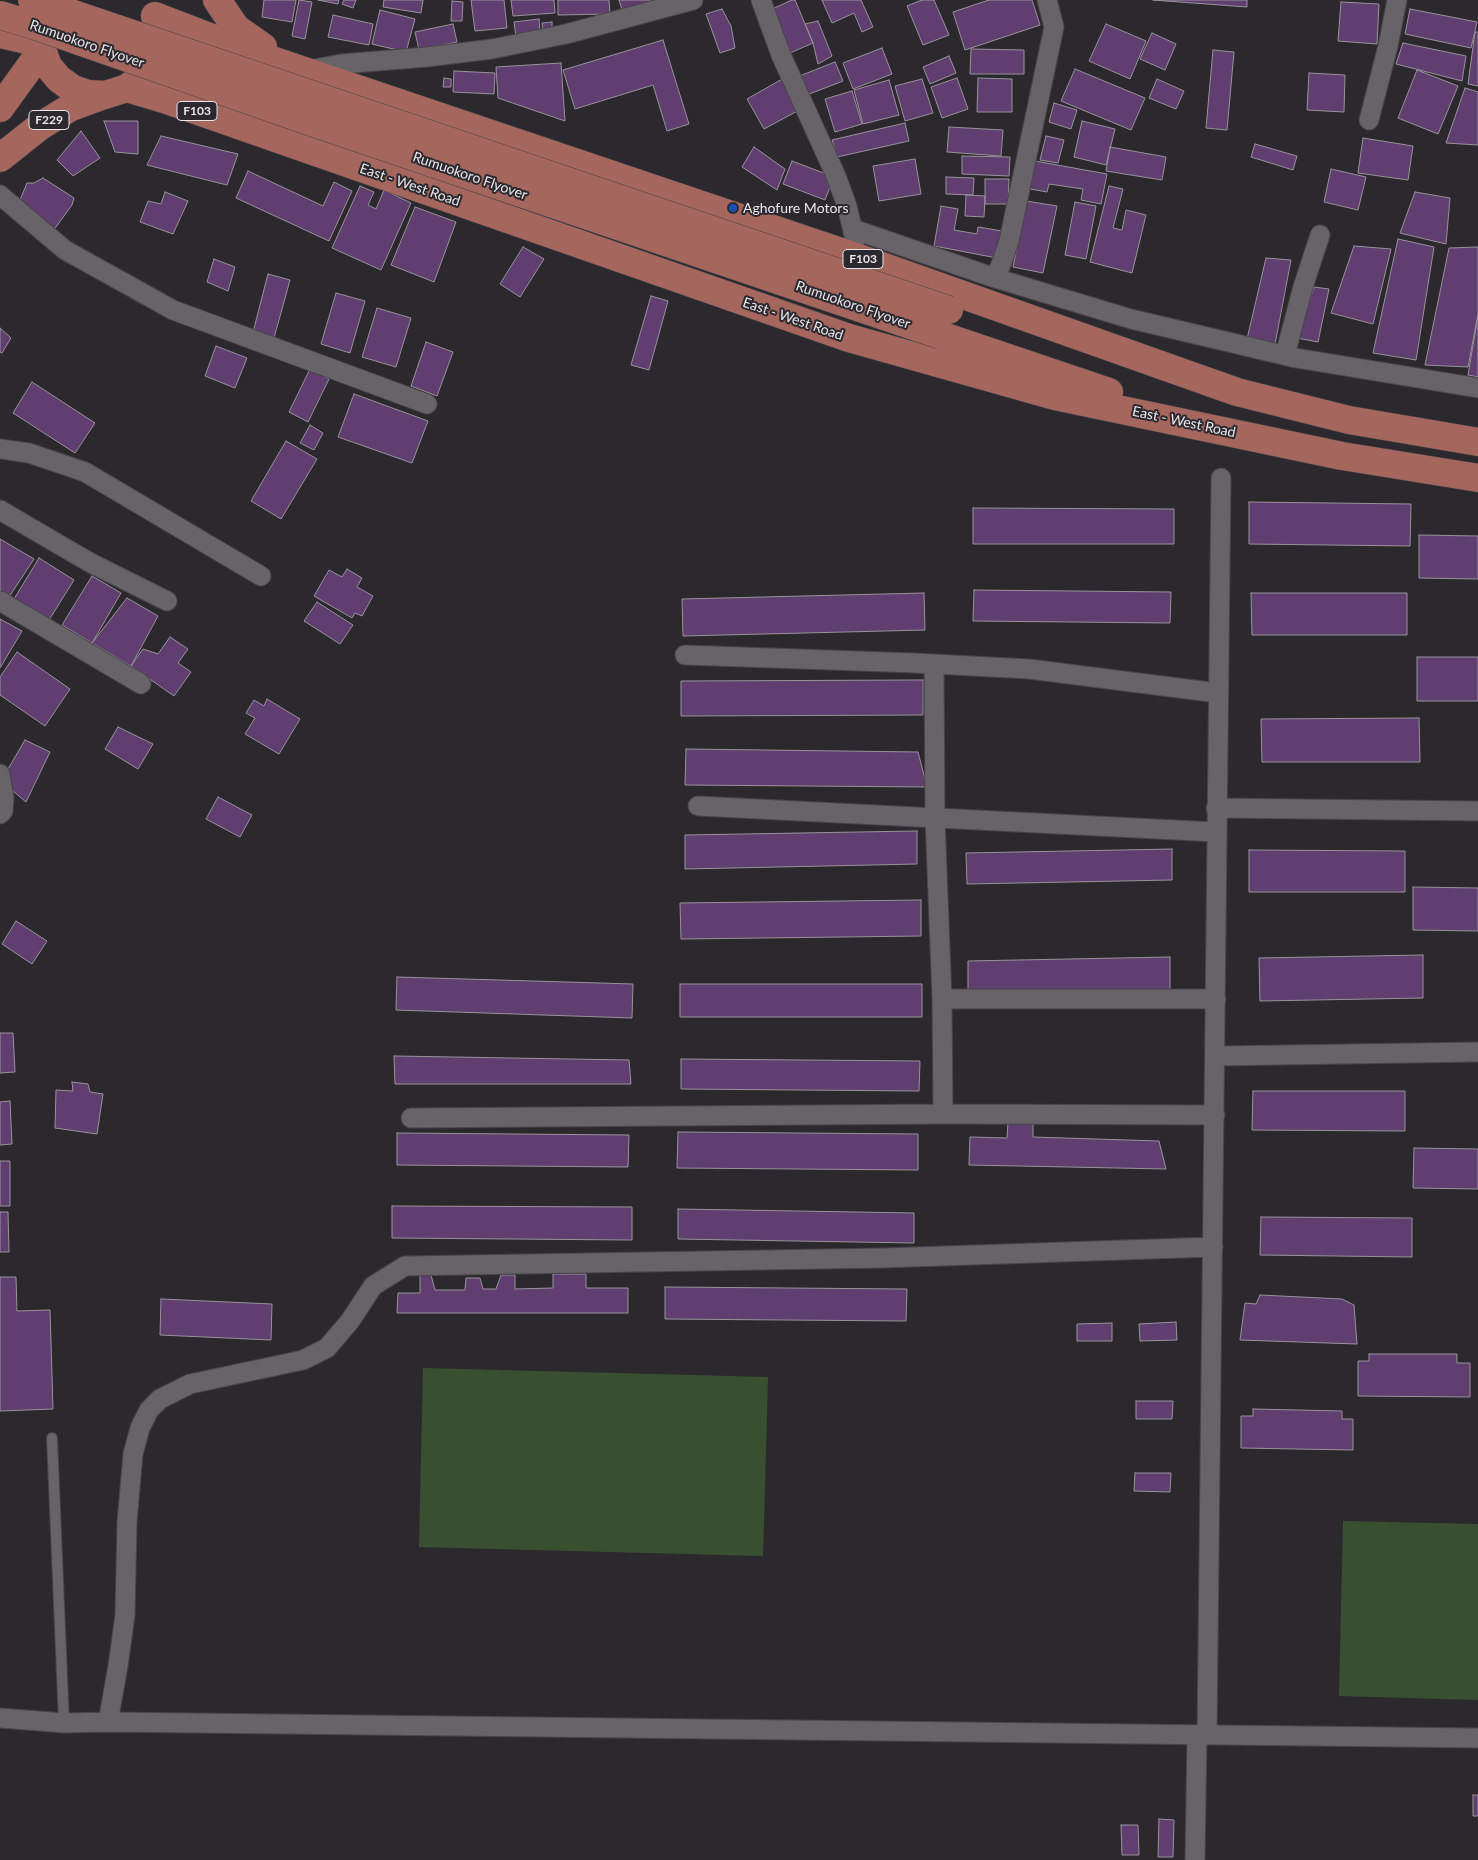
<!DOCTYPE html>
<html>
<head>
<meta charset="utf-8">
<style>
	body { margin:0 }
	canvas { display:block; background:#2c292e }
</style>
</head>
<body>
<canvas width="1478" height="1860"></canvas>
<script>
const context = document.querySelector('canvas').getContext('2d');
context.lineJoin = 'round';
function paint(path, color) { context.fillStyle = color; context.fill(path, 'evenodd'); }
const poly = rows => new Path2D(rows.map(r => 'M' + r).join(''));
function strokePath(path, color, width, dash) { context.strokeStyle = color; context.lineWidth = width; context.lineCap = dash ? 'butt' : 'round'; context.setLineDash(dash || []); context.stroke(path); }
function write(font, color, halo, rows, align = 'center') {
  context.font = font + ' Lato,sans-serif'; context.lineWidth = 4; context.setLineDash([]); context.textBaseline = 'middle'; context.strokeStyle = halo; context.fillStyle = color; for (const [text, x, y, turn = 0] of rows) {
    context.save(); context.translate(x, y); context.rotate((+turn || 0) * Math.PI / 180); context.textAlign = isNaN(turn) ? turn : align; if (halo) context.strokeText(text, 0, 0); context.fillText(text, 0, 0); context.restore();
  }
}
paint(poly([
	[423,1368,768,1377,763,1556,419,1547],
	[1343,1521,1478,1524,1478,1700,1339,1696]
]), '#385030');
const building = poly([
	[264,0,296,0,292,22,262,17,264,0],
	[299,0,312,2,305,39,292,36,299,0],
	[318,0,339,0,338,4,318,0],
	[344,0,356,0,353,8,342,4,344,0],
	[384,0,423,0,421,13,383,7,384,0],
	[471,0,504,0,507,28,475,31,471,0],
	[511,0,554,0,555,13,513,16,511,0],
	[558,0,609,0,610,14,558,15,558,0],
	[619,0,658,0,623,13,619,0],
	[792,0,795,0,813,43,790,53,772,9,792,0],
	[822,0,861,0,873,27,862,32,854,13,832,23,822,0],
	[922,0,934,0,949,35,923,45,907,6,922,0],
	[989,0,1032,0,1040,25,965,50,953,12,989,0],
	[1153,0,1247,0,1247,7,1153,0],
	[452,1,463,2,462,21,451,21,452,1],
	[1341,2,1379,4,1377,44,1338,41,1341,2],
	[722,9,731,26,735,48,720,53,706,14,722,9],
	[1410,9,1477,22,1471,48,1405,34,1410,9],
	[380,10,415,19,406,52,372,44,380,10],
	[333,15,373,24,369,45,328,37,333,15],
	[539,19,540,34,516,37,514,22,539,19],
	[818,21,832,56,818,64,813,43,805,24,818,21],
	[552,22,552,31,543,31,542,23,552,22],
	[453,24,457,42,419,50,415,32,453,24],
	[1106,24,1146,41,1130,79,1089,61,1106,24],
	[1475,32,1478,32,1478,86,1468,84,1475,32],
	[1152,33,1176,44,1165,70,1140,59,1152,33],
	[663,40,689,124,667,131,653,85,575,109,563,70,663,40],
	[1403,43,1466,56,1462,81,1396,64,1403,43],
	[882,48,892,74,853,89,843,63,882,48],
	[971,49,1024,50,1024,74,970,74,971,49],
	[1213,50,1234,52,1227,130,1206,128,1213,50],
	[949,56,956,73,930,84,923,67,949,56],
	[835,62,843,81,804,96,797,77,835,62],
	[561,63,565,121,498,98,496,67,561,63],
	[1075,69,1145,98,1131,130,1061,101,1075,69],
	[1417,70,1458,86,1438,134,1398,118,1417,70],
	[454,71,495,73,494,94,453,92,454,71],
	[1309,73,1345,75,1344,112,1307,110,1309,73],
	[444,78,451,79,451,87,443,87,444,78],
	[784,78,801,109,764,129,747,99,784,78],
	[957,78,968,109,942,118,931,87,957,78],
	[978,78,1012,79,1012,112,977,112,978,78],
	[922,79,933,113,905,121,895,86,922,79],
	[1157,79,1184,91,1176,109,1149,98,1157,79],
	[889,80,899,115,863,124,854,90,889,80],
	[1465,88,1478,92,1478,145,1446,143,1465,88],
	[852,91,862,124,835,132,825,99,852,91],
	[1054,103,1077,110,1071,129,1049,122,1054,103],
	[104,121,138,121,138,154,115,152,104,121],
	[1082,121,1115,129,1106,165,1074,157,1082,121],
	[905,123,909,141,837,157,832,140,905,123],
	[949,127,1003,130,1001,156,947,152,949,127],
	[81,131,100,158,73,176,57,160,81,131],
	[161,136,238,154,227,185,147,165,161,136],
	[1046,136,1064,140,1058,163,1040,160,1046,136],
	[1363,138,1413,146,1408,180,1358,173,1363,138],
	[1255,144,1297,156,1293,170,1251,157,1255,144],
	[754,147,785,169,777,190,742,167,754,147],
	[1110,147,1166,157,1162,180,1106,171,1110,147],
	[962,156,1010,157,1009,176,962,174,962,156],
	[915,159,921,194,879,201,873,166,915,159],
	[792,161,834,177,825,200,783,184,792,161],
	[1035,161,1107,174,1101,204,1081,200,1083,189,1049,184,1047,192,1030,189,1035,161],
	[1331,169,1366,177,1358,210,1324,202,1331,169],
	[248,171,323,206,334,182,352,191,329,241,236,198,248,171],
	[946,177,974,178,973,195,946,194,946,177],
	[43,178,74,198,72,205,53,231,18,205,27,183,34,183,43,178],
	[985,179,1009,179,1008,204,985,204,985,179],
	[360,186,374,192,368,205,376,209,384,190,411,203,381,270,332,248,360,186],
	[1109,186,1123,189,1113,228,1122,230,1126,210,1146,215,1132,273,1090,262,1109,186],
	[165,192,188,201,173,234,140,222,148,201,161,204,165,192],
	[1415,192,1450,198,1446,244,1400,233,1415,192],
	[966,195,985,196,984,217,965,216,966,195],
	[1026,201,1057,206,1043,273,1013,267,1026,201],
	[1075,202,1096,206,1086,259,1065,255,1075,202],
	[941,206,958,209,954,230,977,234,978,227,1002,231,997,258,934,246,941,206],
	[415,207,456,222,434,282,391,265,415,207],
	[1398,239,1434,247,1416,360,1373,353,1398,239],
	[1354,246,1391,249,1373,324,1331,313,1354,246],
	[523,247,544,259,520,297,500,284,523,247],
	[1478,247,1478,314,1468,367,1425,365,1449,248,1478,247],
	[1266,258,1291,260,1275,344,1247,339,1266,258],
	[214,259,235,267,228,291,207,282,214,259],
	[268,274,290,280,274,338,253,332,268,274],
	[1314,287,1329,289,1318,342,1297,338,1314,287],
	[336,293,365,301,350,353,321,344,336,293],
	[651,296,668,301,649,370,631,365,651,296],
	[377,308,411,318,396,367,362,357,377,308],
	[1478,316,1478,377,1468,375,1478,316],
	[0,328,11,338,2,353,0,352,0,328],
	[426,342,453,352,437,396,411,386,426,342],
	[216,346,247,358,235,388,205,376,216,346],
	[310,369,329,379,308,422,289,412,310,369],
	[32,382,95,423,75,453,13,413,32,382],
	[354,394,428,421,412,463,338,437,354,394],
	[310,425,323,433,314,450,300,443,310,425],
	[286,441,317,459,281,519,251,501,286,441],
	[1249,502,1411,504,1410,546,1249,544,1249,502],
	[973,508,1174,509,1174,544,973,544,973,508],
	[1419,535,1478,536,1478,579,1419,578,1419,535],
	[0,539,34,559,9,597,0,590,0,539],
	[39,558,74,580,49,620,14,599,39,558],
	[347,569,362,578,357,587,373,596,362,616,355,613,352,618,314,596,329,570,342,577,347,569],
	[92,576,121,593,92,643,62,625,92,576],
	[974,590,1171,592,1170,623,973,621,974,590],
	[924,593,925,630,683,636,682,599,924,593],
	[1251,593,1407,593,1407,635,1252,635,1251,593],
	[127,598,158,616,131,666,92,643,127,598],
	[317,602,353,625,340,644,304,621,317,602],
	[0,619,22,631,0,668,0,619],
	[170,637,188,649,178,663,191,672,174,696,131,666,143,649,158,654,170,637],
	[17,652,70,689,45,726,0,695,0,677,17,652],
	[1417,657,1478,657,1478,701,1417,701,1417,657],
	[923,680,923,715,681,716,681,681,923,680],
	[267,699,300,719,279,754,245,734,255,718,246,713,254,700,264,706,267,699],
	[1419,718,1420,762,1262,762,1261,719,1419,718],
	[118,727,153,744,138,769,105,749,118,727],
	[25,740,50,752,26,802,1,781,25,740],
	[686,749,918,752,927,787,685,785,686,749],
	[218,797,252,815,240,837,206,819,218,797],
	[917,831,917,864,685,869,685,835,917,831],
	[1172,849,1172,880,967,884,966,853,1172,849],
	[1249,850,1405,851,1405,892,1249,892,1249,850],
	[1413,887,1478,888,1478,931,1413,930,1413,887],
	[921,900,921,936,681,939,680,903,921,900],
	[16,921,47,941,32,964,2,944,16,921],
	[1423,955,1423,998,1260,1001,1259,958,1423,955],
	[1170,957,1170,990,968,993,968,961,1170,957],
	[397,977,633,984,632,1018,396,1010,397,977],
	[680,984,922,984,922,1017,680,1017,680,984],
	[0,1033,13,1033,15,1072,0,1073,0,1033],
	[394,1056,629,1060,631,1084,395,1084,394,1056],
	[681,1059,920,1061,919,1091,681,1089,681,1059],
	[72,1082,88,1084,90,1092,103,1094,97,1134,55,1128,56,1090,73,1091,72,1082],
	[1253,1091,1405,1091,1405,1131,1252,1130,1253,1091],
	[10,1101,12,1144,0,1145,0,1102,10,1101],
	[1008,1122,1033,1123,1033,1137,1159,1141,1166,1169,969,1165,970,1137,1007,1138,1008,1122],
	[678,1132,918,1134,918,1170,677,1168,678,1132],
	[397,1133,629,1135,628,1167,397,1165,397,1133],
	[1414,1148,1478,1149,1478,1189,1413,1188,1414,1148],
	[0,1161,10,1161,10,1206,0,1206,0,1161],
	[392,1206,632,1207,632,1240,392,1238,392,1206],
	[678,1209,914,1213,914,1243,678,1239,678,1209],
	[0,1212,8,1212,9,1252,0,1252,0,1212],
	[1261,1217,1412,1218,1412,1257,1260,1255,1261,1217],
	[553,1274,586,1274,586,1288,628,1288,628,1313,397,1313,398,1293,420,1293,420,1275,431,1275,435,1290,465,1290,466,1278,480,1278,483,1289,496,1289,501,1275,515,1275,515,1289,553,1288,553,1274],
	[0,1277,16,1277,17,1311,50,1310,53,1409,0,1411,0,1277],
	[665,1287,907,1289,906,1321,665,1319,665,1287],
	[1260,1295,1342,1299,1354,1305,1357,1344,1240,1340,1245,1303,1256,1304,1260,1295],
	[161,1299,272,1304,271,1340,160,1335,161,1299],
	[1176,1322,1177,1340,1140,1341,1139,1324,1176,1322],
	[1112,1323,1112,1341,1077,1341,1077,1324,1112,1323],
	[1369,1354,1457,1354,1457,1363,1470,1363,1470,1397,1358,1396,1358,1361,1369,1361,1369,1354],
	[1136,1401,1173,1401,1172,1419,1136,1419,1136,1401],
	[1253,1409,1342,1411,1342,1419,1353,1419,1353,1450,1241,1448,1241,1416,1253,1416,1253,1409],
	[1135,1473,1171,1473,1170,1492,1134,1491,1135,1473],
	[1473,1795,1478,1795,1478,1816,1473,1816,1473,1795],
	[1159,1819,1174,1820,1173,1857,1158,1857,1159,1819],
	[1121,1825,1138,1825,1139,1855,1122,1855,1121,1825]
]);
paint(building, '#603e70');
strokePath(building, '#97939a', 1);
const service = poly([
	[52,1438,64,1723]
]);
const minor = poly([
	[761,0,781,55,836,176,847,206,855,240],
	[309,70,341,64,427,57,492,49,566,34,693,0],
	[1369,120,1388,46,1397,0],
	[0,195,65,250,173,310,427,404],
	[853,229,995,278,1131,319,1296,358,1478,388],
	[995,278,1002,262,1009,241,1054,27,1047,0],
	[1285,355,1303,287,1320,235],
	[0,449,29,453,85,472,261,576],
	[0,510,89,562,167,601],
	[0,601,141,684],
	[685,655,915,663,1029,669,1218,693],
	[934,664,935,818,942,999],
	[0,774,4,798,3,811,0,814],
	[698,806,1216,832],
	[1216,808,1478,811],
	[1215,1056,1478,1052],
	[943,1114,942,999,1216,999],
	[411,1118,943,1114,1215,1115],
	[0,1718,64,1723,108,1722,1478,1738],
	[108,1722,118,1666,125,1615,127,1522,133,1454,140,1428,149,1410,160,1399,190,1384,303,1360,327,1348,350,1321,373,1286,405,1266,883,1258,1213,1247],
	[1207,1735,1221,478],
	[1195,1860,1197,1735]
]);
const primary = poly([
	[217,0,236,28,263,47],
	[49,6,41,26,40,43,48,66,59,79,73,89,88,94,105,95,127,88,140,78],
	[155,16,254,54,856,257,1237,392,1349,420,1478,442],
	[0,34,40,43],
	[127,88,164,99,267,135,849,338,1055,396,1342,456,1478,478],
	[0,108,42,50],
	[0,158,39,127,71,107,104,95],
	[940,335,1109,392]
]);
strokePath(service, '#484549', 12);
strokePath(minor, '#484549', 21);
strokePath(primary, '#484549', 29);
strokePath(service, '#676369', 10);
strokePath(minor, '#676369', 19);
strokePath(primary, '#a5665e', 28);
const primaryBridge = poly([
	[32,0,949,310],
	[0,15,36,26,320,125,940,335]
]);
strokePath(primaryBridge, '#484549', 29, []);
strokePath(primaryBridge, '#a5665e', 28);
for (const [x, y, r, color] of [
	[733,208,5,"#1a4fb4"]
]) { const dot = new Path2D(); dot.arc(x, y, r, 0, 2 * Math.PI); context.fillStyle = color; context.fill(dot); strokePath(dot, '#2c292e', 2); }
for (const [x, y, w] of [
	[197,111,40],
	[49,120,40],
	[863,259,40]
]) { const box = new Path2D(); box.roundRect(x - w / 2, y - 9.5, w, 19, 4); context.fillStyle = '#2c292e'; context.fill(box); strokePath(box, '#e9e7eb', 1); }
write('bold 12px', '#e9e7eb', null, [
	["F103",197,111],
	["F229",49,120],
	["F103",863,259]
]);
write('14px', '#e9e7eb', '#2c292e', [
	["Rumuokoro Flyover",87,44,19],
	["Rumuokoro Flyover",470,176,19],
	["East - West Road",410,185,19],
	["Rumuokoro Flyover",853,305,19],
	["East - West Road",793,319,19],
	["East - West Road",1184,422,12]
]);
write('14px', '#e9e7eb', '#2c292e', [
	["Aghofure Motors",743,208]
], 'left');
</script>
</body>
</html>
